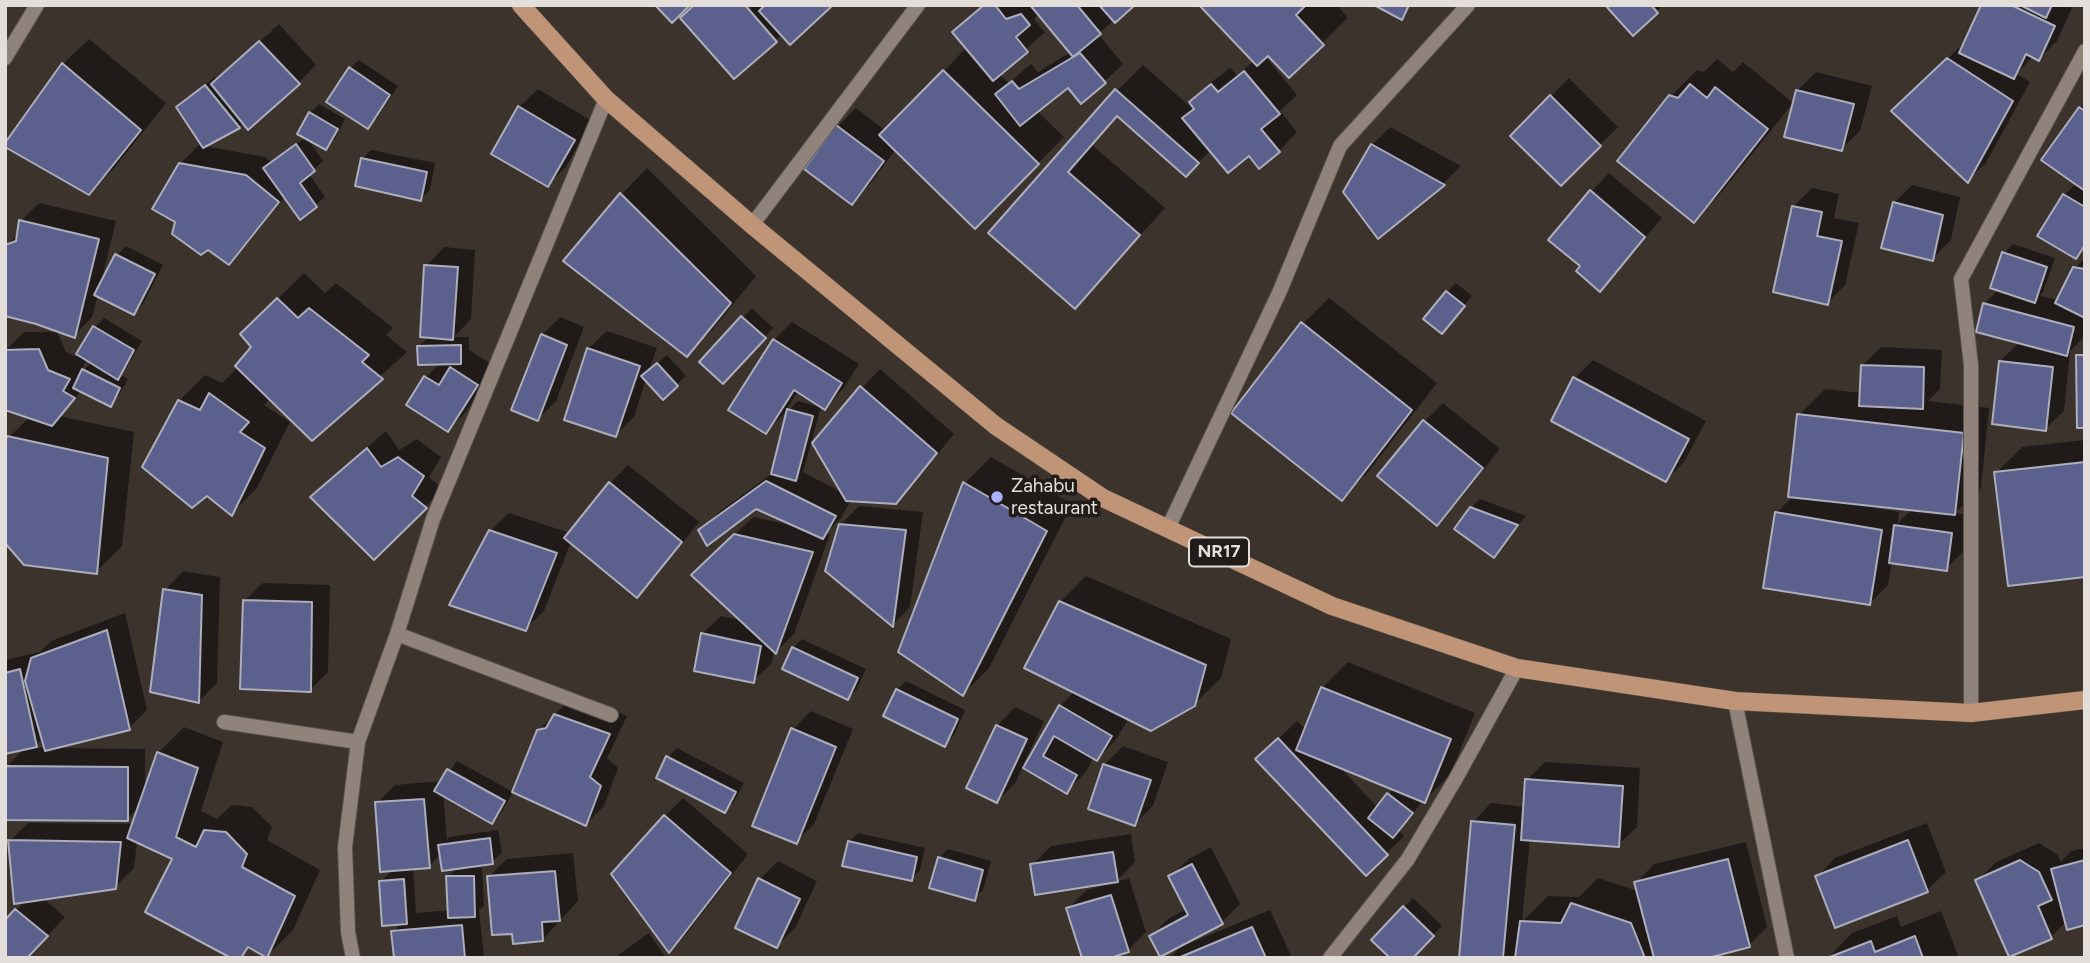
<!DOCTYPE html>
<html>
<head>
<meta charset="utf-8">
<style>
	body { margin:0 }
	#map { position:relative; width:2090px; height:963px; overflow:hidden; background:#3d332d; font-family:Figtree,sans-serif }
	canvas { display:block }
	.frame { position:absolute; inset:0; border:7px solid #e4deda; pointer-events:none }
</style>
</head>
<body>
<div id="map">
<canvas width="2090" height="963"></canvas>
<div class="frame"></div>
</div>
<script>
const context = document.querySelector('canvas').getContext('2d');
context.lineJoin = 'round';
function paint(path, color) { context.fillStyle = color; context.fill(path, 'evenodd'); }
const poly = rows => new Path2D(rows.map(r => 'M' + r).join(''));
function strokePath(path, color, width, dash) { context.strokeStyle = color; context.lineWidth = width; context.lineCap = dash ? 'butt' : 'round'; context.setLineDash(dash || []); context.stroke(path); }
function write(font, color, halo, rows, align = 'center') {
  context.font = font + ' Figtree,sans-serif'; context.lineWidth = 7; context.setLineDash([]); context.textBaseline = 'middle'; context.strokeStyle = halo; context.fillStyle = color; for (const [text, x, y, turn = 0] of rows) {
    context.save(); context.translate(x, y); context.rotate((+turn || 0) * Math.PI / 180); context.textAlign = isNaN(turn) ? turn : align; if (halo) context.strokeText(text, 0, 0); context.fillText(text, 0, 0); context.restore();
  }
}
paint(poly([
	[695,5,830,5,782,34,775,41],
	[983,5,1132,5,1098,34,1123,64,1104,82,1068,85,1036,110,1064,137,975,227,896,149,870,184,851,203,838,126,856,108,886,131,967,47,955,32],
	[1039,13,1071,52,1038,72,1031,64,1009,83,999,74,1045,32,1034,19],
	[1202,5,1337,5,1348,18,1289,75,1268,53,1265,56,1297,95,1280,111,1297,132,1279,151,1249,153,1211,150,1186,175,1118,115,1092,145,1165,208,1075,307,991,233,1117,91,1143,65,1195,111,1191,102,1209,84,1230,68,1237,75,1254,61],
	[1607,5,1663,5,1633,33],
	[1983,5,2067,5,2072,8,2057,41,2039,59,2033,56,2017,74,2030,82,1986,163,1968,180,1912,93,1966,41],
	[279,24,316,65,298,83,238,127,178,107,215,77,218,80],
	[89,39,166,103,115,167,89,193,63,64],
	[1717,59,1733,72,1743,62,1793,103,1719,195,1693,220,1671,96,1697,70,1704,72],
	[359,60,398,86,377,118,368,127,350,68],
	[1816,72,1872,86,1860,131,1841,149,1798,90],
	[1569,78,1618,127,1561,184,1512,136],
	[538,89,592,121,566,167,547,185,519,107],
	[2085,103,2085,248,2076,257,2064,195,2077,183,2080,108],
	[319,104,345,119,335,139,326,148,306,137,323,161,309,174,325,197,301,217,285,196,247,244,229,263,180,164,199,145,265,157,271,162,306,137,310,113],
	[1390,127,1461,166,1443,184,1378,237,1372,145],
	[371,150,435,163,430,190,421,199,362,159],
	[647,168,756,276,713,329,687,355,566,260,622,194],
	[1609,173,1662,218,1600,289,1591,192],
	[1912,185,1960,197,1951,240,1932,259,1894,203],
	[1812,188,1839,194,1834,218,1859,223,1845,285,1827,303,1794,206],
	[39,203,116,221,101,282,117,255,126,246,163,265,143,304,134,313,98,295,92,317,74,336,5,247,19,233,21,221],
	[2013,244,2055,258,2043,292,2040,296,2058,300,2075,268,2085,258,2085,336,2070,351,2064,411,2045,429,2000,361,2020,342,1984,304,1999,289,2004,253],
	[444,247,475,250,471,319,454,337,469,337,469,350,495,366,466,412,448,430,408,404,426,377,440,363,419,346,430,336,426,266],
	[304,273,325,293,336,283,393,328,386,335,407,352,312,438,271,398,264,405,290,422,257,488,232,513,179,401,205,375,222,383,238,367,254,347,242,334],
	[1456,283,1472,296,1442,332,1447,292],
	[1329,298,1437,383,1368,472,1342,498,1303,324],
	[752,308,773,328,732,373,702,362],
	[560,317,584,327,556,401,538,419,542,335],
	[104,318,142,341,126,368,120,375,128,379,119,395,110,404,82,390,59,416,134,432,122,546,96,572,9,437,30,417,5,351,24,332,57,332,66,352,77,357,95,327],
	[87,359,92,362,82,372,81,371],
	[792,322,859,364,843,389,825,408,798,391,784,414,766,432,774,340],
	[607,331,657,348,649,370,667,355,686,376,663,397,646,379,634,417,615,435,588,349],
	[1881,347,1942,350,1940,389,1928,401,1989,408,1981,488,1955,513,1969,515,1965,550,1946,569,1892,561,1888,585,1869,604,1777,512,1794,496,1799,415,1825,389,1861,393,1862,366],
	[1875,505,1912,509,1898,523,1899,512,1875,508],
	[1593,360,1706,421,1684,462,1666,480,1575,378],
	[880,369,954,434,914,483,895,502,851,500,841,518,826,533,830,534,794,634,776,652,774,650,772,663,753,681,702,634,721,616,742,620,694,575,753,517,796,526,756,507,701,530,719,512,774,472,789,410,798,401,821,407,803,472,843,493,862,388],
	[1443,403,1500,449,1455,505,1437,524,1379,476,1425,421],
	[386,431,399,450,417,439,441,457,429,477,443,489,374,557,331,479],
	[2085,440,2085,575,1996,473,2022,447],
	[991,457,1072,504,989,668,963,694,900,652,965,483],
	[628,465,699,522,655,578,637,596,571,542,544,611,525,629,490,531,509,513,570,533,610,483],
	[1480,499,1526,516,1493,556,1471,508],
	[859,506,923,512,910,607,893,625,840,525],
	[183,571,220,577,217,683,199,701,165,590],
	[1086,576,1231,639,1221,678,1194,704,1129,718,1115,741,1097,759,1094,757,1085,773,1067,791,1023,766,1015,783,997,801,997,726,1015,707,1044,721,1024,763,1027,765,1060,706,1075,691,1060,602],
	[263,583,330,585,328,672,310,690,244,601],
	[125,613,147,710,129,728,52,748,145,749,145,789,158,753,184,727,223,742,201,811,217,819,232,805,252,807,272,827,267,840,320,870,293,930,267,956,251,946,239,958,174,858,137,841,134,868,115,887,43,898,65,917,26,958,5,922,25,901,10,841,28,823,134,824,140,806,127,819,7,766,26,747,5,752,5,660,40,652,51,641],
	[43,738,46,748,33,748],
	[802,639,866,669,857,689,848,698,793,648],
	[1348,662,1475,713,1450,775,1424,801,1414,798,1421,803,1399,830,1404,836,1386,854,1276,741,1297,721,1306,730,1322,688],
	[1339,766,1394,788,1378,808],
	[906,681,965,710,954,735,945,744,897,690],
	[574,696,627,716,607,758,618,768,604,806,586,824,538,731],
	[811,711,853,729,814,824,796,842,793,729],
	[1123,746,1168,762,1153,806,1134,824,1090,808,1105,764],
	[677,748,744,783,734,802,725,811,668,757],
	[457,761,513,792,501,813,492,822,443,794,447,840,449,837,498,830,502,853,492,862,471,865,471,868,482,867,484,906,479,910,484,958,396,958,393,932,402,923,381,881,393,869,377,803,395,785,442,781],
	[441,854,458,867,448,877,449,910,416,913,413,868,429,866],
	[1545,762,1640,768,1637,827,1618,845,1530,838,1522,922,1548,896,1579,897,1598,878,1638,891,1636,883,1654,864,1746,842,1767,927,1749,945,1701,958,1516,958,1517,956,1515,958,1461,958,1473,822,1491,803,1525,807,1527,780],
	[683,798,748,854,687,933,669,951,665,816],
	[1927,823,1946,872,1927,890,1836,925,1817,877,1835,858],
	[858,833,925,848,920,870,911,880,849,842],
	[1131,834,1135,862,1116,882,1129,878,1146,932,1128,950,1068,908,1087,890,1105,885,1104,883,1032,865,1051,846],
	[2039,843,2057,854,2061,862,2071,851,2085,848,2085,923,2066,922,2051,937,1977,881,1996,862],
	[1211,847,1240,904,1222,922,1151,936,1169,918,1187,909,1170,877,1189,859],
	[948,849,991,861,983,890,974,899,939,858],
	[573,853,578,901,542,940,514,932,488,877,507,859],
	[778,861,817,881,795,928,777,946,760,879],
	[1413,898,1442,926,1411,958,1373,940],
	[1270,910,1292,958,1170,958,1180,947],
	[1941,911,1959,958,1828,958,1852,933,1897,916,1901,927],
	[649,933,666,958,614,958]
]), '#0007');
const building = poly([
	[655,5,690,5,672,23,655,5],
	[694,5,745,5,777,42,734,79,680,18,694,5],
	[765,5,833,5,790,45,759,11,765,5],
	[984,5,995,5,1006,19,1021,14,1030,25,1016,37,1028,52,993,81,952,32,984,5],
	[1030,5,1077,5,1101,34,1073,57,1030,5],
	[1099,5,1135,5,1115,23,1099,5],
	[1199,5,1306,5,1296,15,1324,45,1289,78,1268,56,1257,66,1199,5],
	[1374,5,1409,5,1402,20,1374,5],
	[1605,5,1651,5,1658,13,1633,36,1605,5],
	[1981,5,2011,5,2055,26,2039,61,2026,54,2014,79,1959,53,1981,5],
	[2020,5,2052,5,2046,18,2020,5],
	[259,41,300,84,248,130,211,84,259,41],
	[1080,53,1106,83,1081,104,1068,88,1020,126,995,94,1012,81,1019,89,1080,53],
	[1947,58,2013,101,1968,183,1891,111,1947,58],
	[62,63,141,130,89,195,5,147,5,143,62,63],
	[349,67,390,95,368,129,326,102,349,67],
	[943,70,1039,164,975,229,879,135,943,70],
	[1244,71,1280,114,1261,129,1280,152,1259,169,1249,156,1228,173,1182,118,1194,109,1189,102,1211,84,1218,92,1244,71],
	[1690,84,1707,98,1715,87,1768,129,1694,223,1617,161,1669,95,1678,98,1690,84],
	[205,85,240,128,203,148,176,107,205,85],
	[1115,89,1199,163,1186,177,1117,116,1068,172,1140,235,1075,309,988,233,1115,89],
	[1796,90,1854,104,1842,151,1784,137,1796,90],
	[1550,95,1601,146,1561,186,1510,136,1550,95],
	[518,106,575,140,548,187,491,154,518,106],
	[2079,107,2085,111,2085,191,2041,160,2079,107],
	[309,112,338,129,326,150,297,134,309,112],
	[836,125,884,161,852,205,804,169,836,125],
	[296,144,315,171,300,183,317,207,300,220,263,168,296,144],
	[1371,144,1445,185,1378,239,1343,192,1371,144],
	[361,158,427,172,421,201,355,186,361,158],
	[179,163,246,175,279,202,229,265,208,250,201,255,172,234,175,222,152,209,179,163],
	[1590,190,1645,237,1600,292,1576,271,1580,266,1548,240,1590,190],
	[620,193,731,303,687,357,563,261,620,193],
	[2063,194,2085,207,2085,245,2076,259,2037,236,2063,194],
	[1893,202,1943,215,1933,261,1881,248,1893,202],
	[1792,206,1822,212,1817,236,1842,241,1828,305,1773,292,1792,206],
	[19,220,99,239,75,338,36,324,5,316,5,245,16,241,19,220],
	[2002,252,2047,267,2035,303,1990,288,2002,252],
	[115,254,155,274,134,315,94,295,115,254],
	[424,265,458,267,453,340,420,337,424,265],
	[2073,267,2085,269,2085,318,2055,303,2073,267],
	[1446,291,1465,306,1442,334,1423,319,1446,291],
	[277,298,298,318,309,308,369,355,362,362,383,379,312,441,235,366,251,347,240,334,277,298],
	[1983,303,2074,327,2067,356,1976,332,1983,303],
	[741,316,766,338,723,384,699,362,741,316],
	[1301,322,1412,410,1342,501,1231,413,1301,322],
	[93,326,134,350,118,380,76,354,93,326],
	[541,334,567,345,538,421,511,410,541,334],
	[773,339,842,383,825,410,794,390,766,434,728,410,773,339],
	[461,345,461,364,418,365,417,346,461,345],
	[587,348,640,366,616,437,564,420,587,348],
	[39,349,48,370,70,379,63,391,75,398,52,426,5,410,5,350,39,349],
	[2076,355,2085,355,2085,428,2077,428,2076,355],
	[1999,361,2053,367,2046,431,1992,424,1999,361],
	[657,363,678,386,663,400,641,376,657,363],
	[1861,365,1924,367,1923,409,1859,406,1861,365],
	[450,367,478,385,448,432,406,405,424,376,439,385,450,367],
	[82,369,120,388,111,407,73,388,82,369],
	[1573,377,1689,439,1666,482,1551,421,1573,377],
	[860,386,937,453,896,504,846,501,812,443,860,386],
	[209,393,249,422,240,432,265,448,232,516,207,496,192,508,142,467,178,400,200,410,209,393],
	[787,409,813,416,796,481,771,474,787,409],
	[1797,414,1964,433,1955,515,1788,497,1797,414],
	[1423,420,1483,468,1437,526,1377,476,1423,420],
	[7,436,108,458,97,574,24,565,5,543,5,444,7,436],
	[367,448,381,467,398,457,424,476,412,496,427,508,374,560,310,497,367,448],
	[2085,462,2085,577,2008,586,1994,472,2085,462],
	[766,481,836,516,823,539,756,509,707,546,698,530,766,481],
	[609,482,682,542,637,598,564,538,609,482],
	[963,482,1047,531,963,696,898,652,963,482],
	[1470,507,1518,525,1494,558,1454,529,1470,507],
	[1775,512,1882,530,1870,605,1763,588,1775,512],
	[839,524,906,530,893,627,825,571,839,524],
	[1894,525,1952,533,1947,571,1889,563,1894,525],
	[489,530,557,553,526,631,449,605,489,530],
	[734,534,813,552,776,654,691,575,734,534],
	[163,589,202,595,199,703,150,692,163,589],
	[243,600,312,602,311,692,240,689,243,600],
	[1059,601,1206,665,1195,706,1151,731,1024,668,1059,601],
	[107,630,130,730,45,751,25,681,31,658,107,630],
	[701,633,761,646,754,683,694,671,701,633],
	[792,647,858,678,848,700,782,669,792,647],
	[20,669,37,747,5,754,5,673,20,669],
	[1321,687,1451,739,1425,803,1296,750,1321,687],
	[896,689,958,719,945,747,883,716,896,689],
	[1059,705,1112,736,1097,761,1054,736,1043,756,1077,775,1067,794,1023,768,1059,705],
	[554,714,610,734,590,777,601,786,586,826,512,792,537,730,546,728,554,714],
	[996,725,1027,739,997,803,966,788,996,725],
	[791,728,836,747,797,844,752,826,791,728],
	[1278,738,1388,855,1366,876,1255,759,1278,738],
	[157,752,198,768,176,837,196,847,204,830,226,832,247,854,242,867,295,896,267,958,248,947,241,958,231,958,145,912,172,859,127,838,157,752],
	[666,756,736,792,725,813,656,778,666,756],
	[1103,764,1151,780,1135,826,1088,809,1103,764],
	[5,766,128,767,128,821,5,820,5,766],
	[447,769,505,801,492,824,434,791,447,769],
	[1525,779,1623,786,1619,847,1521,840,1525,779],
	[1387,793,1413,813,1393,838,1368,818,1387,793],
	[424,799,430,868,380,872,375,802,424,799],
	[664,815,731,873,669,953,611,874,664,815],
	[1471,821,1515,825,1503,958,1459,958,1471,821],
	[490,838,493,864,442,871,438,845,490,838],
	[8,840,121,842,116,889,14,904,8,840],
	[1908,840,1928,892,1835,928,1815,876,1908,840],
	[848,841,917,857,912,881,842,866,848,841],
	[1113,852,1118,882,1035,895,1030,864,1113,852],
	[938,857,983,870,975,901,929,888,938,857],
	[1728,859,1750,947,1708,958,1654,958,1634,882,1728,859],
	[2020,860,2039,872,2052,900,2038,906,2052,939,2009,957,1975,880,2020,860],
	[2085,860,2085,925,2067,930,2051,869,2085,860],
	[1192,864,1223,924,1160,957,1149,936,1188,915,1168,876,1192,864],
	[555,871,560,921,542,922,543,941,513,944,512,934,492,935,487,876,555,871],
	[446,876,474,876,475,917,448,918,446,876],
	[758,878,800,899,777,948,735,928,758,878],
	[404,879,407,924,382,926,379,881,404,879],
	[1111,895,1129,952,1110,958,1082,958,1066,908,1111,895],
	[1571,903,1631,923,1645,958,1515,958,1520,921,1561,923,1571,903],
	[1403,906,1434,936,1413,958,1390,958,1371,940,1403,906],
	[15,909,48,936,27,958,5,958,5,920,15,909],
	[462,925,465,958,394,958,391,931,462,925],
	[1252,927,1266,958,1178,958,1252,927],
	[1915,936,1923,958,1827,958,1871,941,1875,952,1915,936]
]);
paint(building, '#5c608d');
strokePath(building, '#acaebb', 2);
const minor = poly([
	[5,58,37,5],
	[752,225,918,5],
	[1168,528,1279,293,1340,146,1468,5],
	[397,634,611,715],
	[1735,701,1787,958],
	[1971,713,1971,365,1961,279,2085,51],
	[224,722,358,742],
	[353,958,348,932,345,847,358,742,397,634,433,519,606,99],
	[1330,958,1408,859,1455,780,1517,668]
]);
const primary = poly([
	[521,5,606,99,752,225,996,426,1103,498,1332,606,1517,668,1735,701,1971,713,2085,700]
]);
strokePath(minor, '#5a524c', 16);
strokePath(primary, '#5a524c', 19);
strokePath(minor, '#8f837c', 14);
strokePath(primary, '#c09476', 18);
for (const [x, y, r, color] of [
	[997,497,7,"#a9b0fc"]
]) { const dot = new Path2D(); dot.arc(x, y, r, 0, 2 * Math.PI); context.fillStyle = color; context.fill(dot); strokePath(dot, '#211c19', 2.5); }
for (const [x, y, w] of [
	[1219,552,60]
]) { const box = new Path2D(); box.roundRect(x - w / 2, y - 14.5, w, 29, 5); context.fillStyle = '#211c19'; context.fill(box); strokePath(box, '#e4deda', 2); }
write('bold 18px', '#e4deda', null, [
	["NR17",1219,552]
]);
write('19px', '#e4deda', '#211c19', [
	["Zahabu",1011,486],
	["restaurant",1011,508]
], 'left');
</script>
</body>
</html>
